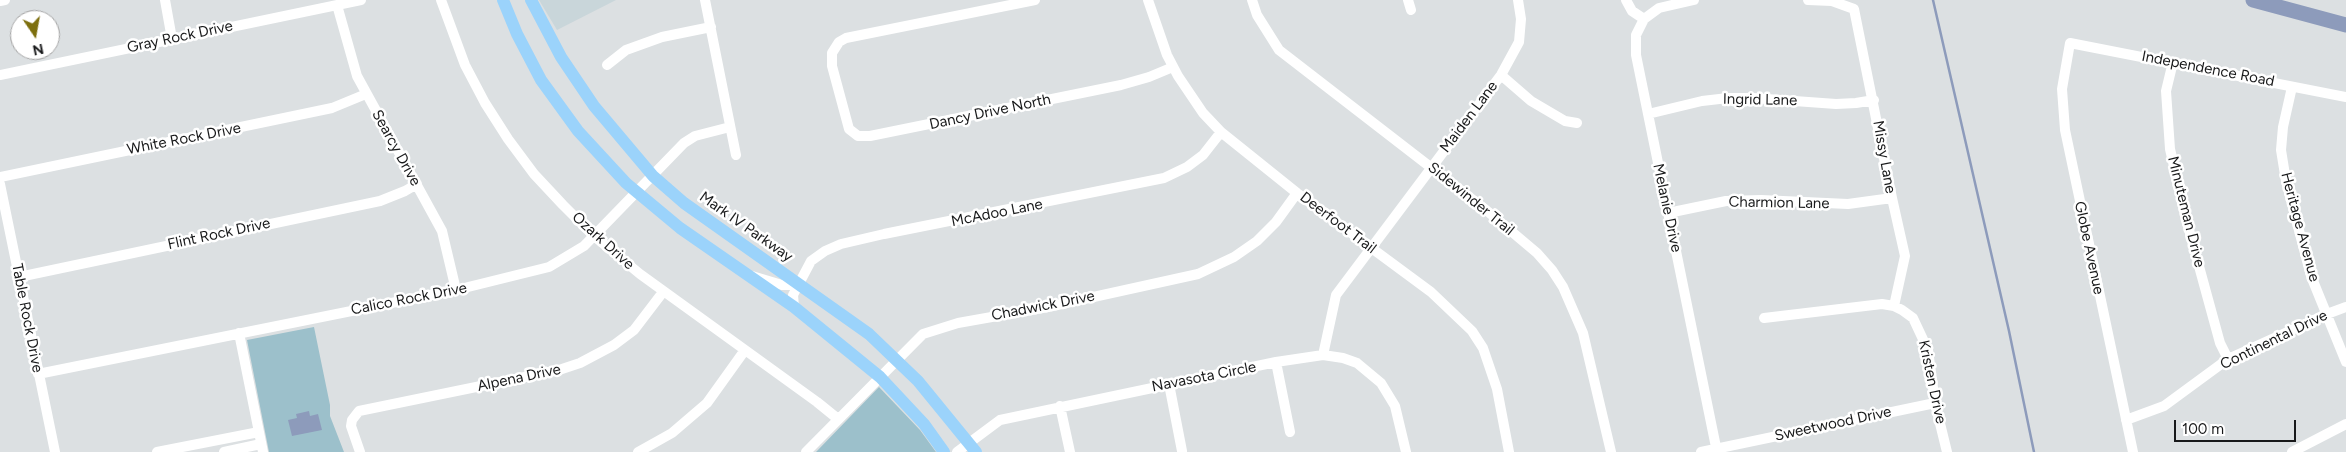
<!DOCTYPE html>
<html>
<head>
<meta charset="utf-8">
<style>
	body { margin:0 }
	#map { position:relative; width:2346px; height:452px; overflow:hidden; background:#dce0e2; font-family:Figtree,sans-serif }
	canvas { display:block }
	.north { position:absolute; left:10px; top:10px; width:50px; height:50px; box-sizing:border-box; background:#fff; border:1px solid #a3a3a3; border-radius:50%; rotate:168deg; font-size:14px; font-weight:700; line-height:20px; text-align:center; color:#18191a }
	.north::after { content:''; display:block; margin:auto; width:18px; height:22px; background:#7d6f0e; clip-path:polygon(50% 0,100% 100%,50% 72%,0 100%) }
	.scale { position:absolute; left:2174px; top:420px; width:122px; height:22px; box-sizing:border-box; border:2px solid #18191a; border-top:0; padding-left:6px; font-size:15px; line-height:18px; white-space:nowrap; color:#18191a; -webkit-text-stroke:4px #fff; paint-order:stroke }
</style>
</head>
<body>
<div id="map">
<canvas width="2346" height="452"></canvas>
<div class="north">N</div>
<div class="scale">100 m</div>
</div>
<script>
const context = document.querySelector('canvas').getContext('2d');
context.lineJoin = 'round';
function paint(path, color) { context.fillStyle = color; context.fill(path, 'evenodd'); }
const poly = rows => new Path2D(rows.map(r => 'M' + r).join(''));
function strokePath(path, color, width, dash) { context.strokeStyle = color; context.lineWidth = width; context.lineCap = dash ? 'butt' : 'round'; context.setLineDash(dash || []); context.stroke(path); }
function write(font, color, halo, rows, align = 'center') {
  context.font = font + ' Figtree,sans-serif'; context.lineWidth = 5; context.setLineDash([]); context.textBaseline = 'middle'; context.strokeStyle = halo; context.fillStyle = color; for (const [text, x, y, turn = 0] of rows) {
    context.save(); context.translate(x, y); context.rotate((+turn || 0) * Math.PI / 180); context.textAlign = isNaN(turn) ? turn : align; if (halo) context.strokeText(text, 0, 0); context.fillText(text, 0, 0); context.restore();
  }
}
paint(poly([
	[539,0,616,0,557,30]
]), '#c9d6da');
paint(poly([
	[314,327,330,405,330,416,344,452,269,452,247,340],
	[879,387,920,430,936,452,816,452]
]), '#9cc0cb');
paint(poly([
	[309,411,310,416,318,414,322,430,292,436,288,420,297,418,296,414]
]), '#8d9bbb');
strokePath(poly([
	[1933,0,2009,331,2034,452]
]), '#8d9bbb', 2.5);
strokePath(poly([
	[2253,0,2346,25]
]), '#8d9bbb', 15);
strokePath(poly([
	[165,0,172,39],
	[441,0,465,65,485,103,508,139,534,174,563,205,594,236,640,274,817,402,838,419],
	[705,0,736,155],
	[1035,0,846,38,839,42,832,53,832,66,849,129,858,136,870,136,1121,85,1149,77,1173,67],
	[1148,0,1167,55,1178,76,1203,113,1221,132,1297,193,1431,292,1472,331,1483,348,1497,389,1509,452],
	[1252,0,1257,15,1279,50,1486,210,1537,253,1552,270,1563,287,1583,333,1611,452],
	[1408,0,1411,10],
	[1626,0,1632,11,1644,19],
	[1694,0,1659,8,1644,19,1636,35,1636,55,1717,452],
	[1808,0,1832,1,1854,9,1892,198,1905,256,1894,306],
	[0,1,5,0],
	[337,5,357,76,442,231,456,290],
	[2173,62,2166,91,2170,149,2188,226,2220,343,2228,359],
	[607,65,626,50,662,37,711,27],
	[0,75,361,0],
	[1501,75,1531,101,1565,121,1577,123],
	[2292,87,2283,127,2281,150,2286,181,2311,276,2346,362],
	[1648,114,1702,101,1728,98,1753,98,1836,104,1856,103,1874,100],
	[0,177,332,108,366,94],
	[0,184,55,452],
	[1668,213,1726,201,1761,200,1848,204,1892,198],
	[752,276,782,285,800,285],
	[19,277,380,201,405,191,417,184],
	[794,307,793,295,811,261,825,251,841,244,884,234,1164,178,1187,167,1203,155,1221,132],
	[1764,318,1882,304,1894,306,1902,310,1913,318,1928,350,1935,403,1947,452],
	[239,333,263,452],
	[1323,355,1336,295,1501,75,1519,42,1521,19,1518,0],
	[1276,362,1290,432],
	[38,374,456,290,549,267,584,246,684,143,695,136,730,127],
	[1169,384,1182,451],
	[1060,406,1070,452],
	[2126,420,2164,406,2228,359,2327,314,2346,307],
	[157,452,259,432],
	[224,452,261,444],
	[360,452,351,426,352,420,359,411,559,370,580,363,614,345,634,330,663,292],
	[638,452,672,433,707,403,745,350],
	[806,452,923,334,958,323,1048,307,1198,274,1234,257,1257,241,1276,222,1297,193],
	[957,452,1000,420,1276,362,1323,355,1343,358,1357,363,1381,383,1395,406,1406,452],
	[1701,452,1935,403],
	[2133,452,2065,130,2062,89,2070,43,2346,97],
	[2292,452,2346,424]
]), '#fff', 10);
strokePath(poly([
	[503,0,517,34,541,80,578,131,626,183,680,228,794,307,880,377,924,424,944,452],
	[531,0,561,57,594,106,653,176,684,203,869,334,918,381,976,452]
]), '#9bd3fb', 12);
write('15px', '#18191a', '#fff', [
	["Gray Rock Drive",180,37,-12],
	["Independence Road",2208,69,11],
	["Ingrid Lane",1760,100,1],
	["Dancy Drive North",990,112,-12],
	["Maiden Lane",1469,117,-53],
	["White Rock Drive",184,139,-11],
	["Searcy Drive",396,148,61],
	["Missy Lane",1884,157,80],
	["Sidewinder Trail",1471,199,39],
	["Charmion Lane",1779,203,1],
	["Melanie Drive",1667,208,78],
	["Minuteman Drive",2186,212,76],
	["McAdoo Lane",997,213,-11],
	["Deerfoot Trail",1338,223,37],
	["Mark IV Parkway",746,227,35],
	["Heritage Avenue",2300,227,75],
	["Flint Rock Drive",219,234,-12],
	["Ozark Drive",603,241,42],
	["Globe Avenue",2089,248,78],
	["Calico Rock Drive",409,299,-11],
	["Chadwick Drive",1043,306,-11],
	["Table Rock Drive",27,318,79],
	["Continental Drive",2274,340,-26],
	["Navasota Circle",1204,377,-11],
	["Alpena Drive",519,378,-12],
	["Kristen Drive",1932,382,78],
	["Sweetwood Drive",1833,424,-12]
]);
</script>
</body>
</html>
